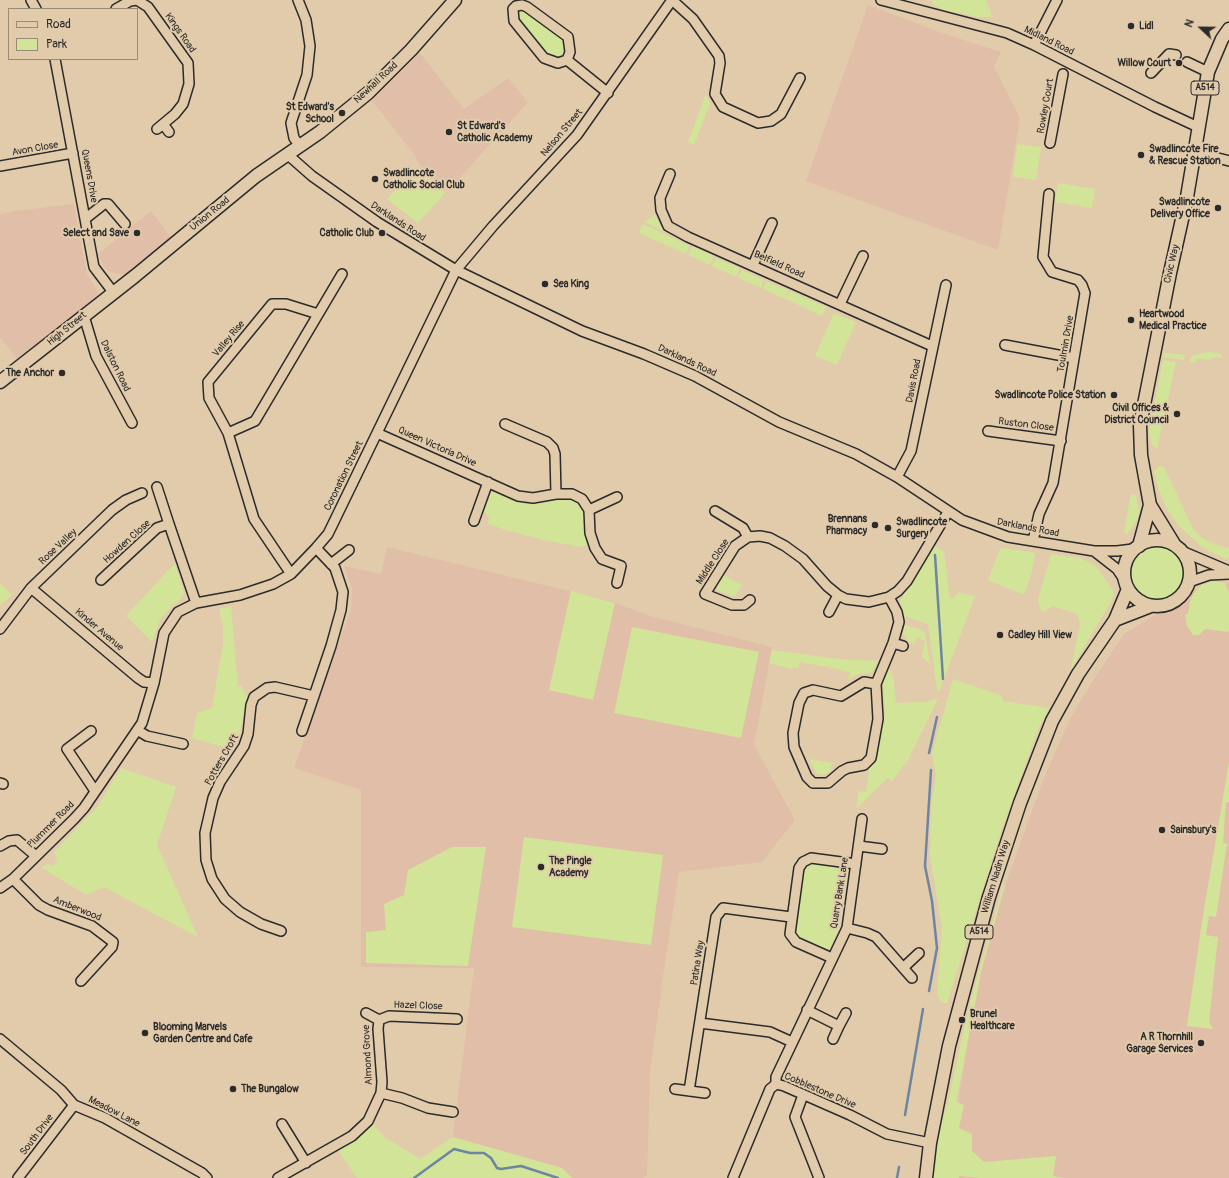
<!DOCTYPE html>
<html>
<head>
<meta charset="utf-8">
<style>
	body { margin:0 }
	#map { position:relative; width:1229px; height:1178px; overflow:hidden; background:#e2cbab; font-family:Pangolin,sans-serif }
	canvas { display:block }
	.legend { position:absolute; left:8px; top:8px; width:130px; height:52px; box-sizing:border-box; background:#e2cbab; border:1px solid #998b78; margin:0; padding:5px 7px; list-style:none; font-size:12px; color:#2b2b2b }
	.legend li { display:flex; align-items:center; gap:8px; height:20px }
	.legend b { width:20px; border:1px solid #998b78 }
	.north { position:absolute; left:1181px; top:8px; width:40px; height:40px; -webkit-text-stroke:3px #e2cbab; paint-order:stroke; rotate:292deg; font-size:11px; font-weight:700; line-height:16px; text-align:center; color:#2b2b2b }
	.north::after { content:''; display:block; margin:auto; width:14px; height:18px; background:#2b2b2b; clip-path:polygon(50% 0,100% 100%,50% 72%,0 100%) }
</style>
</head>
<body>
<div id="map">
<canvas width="1229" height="1178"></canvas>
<ul class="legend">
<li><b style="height:5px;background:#e2cbab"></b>Road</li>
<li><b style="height:11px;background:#d2e498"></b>Park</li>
</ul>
<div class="north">N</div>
</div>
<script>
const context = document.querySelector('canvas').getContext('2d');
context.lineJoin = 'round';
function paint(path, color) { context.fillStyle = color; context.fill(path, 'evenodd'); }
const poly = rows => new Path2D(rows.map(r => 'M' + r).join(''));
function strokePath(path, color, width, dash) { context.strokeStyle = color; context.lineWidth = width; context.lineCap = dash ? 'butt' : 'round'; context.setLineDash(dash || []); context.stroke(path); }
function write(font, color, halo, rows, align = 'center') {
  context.font = font + ' Pangolin,sans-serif'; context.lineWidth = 4; context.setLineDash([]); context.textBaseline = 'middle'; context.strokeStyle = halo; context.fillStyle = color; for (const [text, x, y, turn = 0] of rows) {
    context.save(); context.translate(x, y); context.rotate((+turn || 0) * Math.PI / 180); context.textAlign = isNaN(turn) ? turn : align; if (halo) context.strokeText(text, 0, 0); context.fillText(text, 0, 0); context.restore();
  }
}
paint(poly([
	[868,5,942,33,1001,52,994,67,1020,118,998,250,806,181],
	[420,53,464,109,508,78,528,102,448,191,421,167,414,154,372,101],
	[74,204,87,274,97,290,98,294,92,301,72,318,18,360,0,337,0,214,15,211],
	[151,211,171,237,124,275,110,272,103,265,98,254],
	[387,547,610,601,650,616,772,647,754,745,795,820,762,862,679,872,665,962,650,1071,647,1175,643,1178,572,1178,562,1168,453,1137,474,968,361,967,361,790,294,768,351,609,352,589,344,566,381,574],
	[1208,583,1229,584,1229,762,1226,787,1229,787,1229,1178,947,1178,969,1034,981,972,1005,885,1044,778,1070,719,1092,682,1124,634]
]), '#e0bea7');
paint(poly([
	[931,0,986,0,992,17,978,17,947,11,935,6],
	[518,8,524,10,564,40,564,53,558,58,548,56,517,18,515,11],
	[706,94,710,104,694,145,688,142],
	[1017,144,1041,147,1036,180,1013,177],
	[416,168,445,193,418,223,387,199],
	[1058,183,1095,189,1092,208,1055,202],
	[655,215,661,227,692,242,691,244,644,222],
	[643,224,690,246,686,254,639,233],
	[692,246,714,256,710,265,688,255],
	[716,258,740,268,736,277,712,266],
	[742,270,764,280,761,288,738,278],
	[766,281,789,290,785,299,763,289],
	[790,291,826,307,822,316,786,299],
	[834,313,856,322,837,365,815,356],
	[1207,352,1220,353,1222,358,1215,357,1209,360,1197,358,1195,363,1190,362,1191,356],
	[1164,353,1166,353,1185,355,1184,360,1163,357],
	[1163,360,1176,362,1157,449,1152,445,1149,432],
	[1158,466,1164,467,1194,531,1204,539,1220,546,1229,548,1229,557,1226,559,1204,549,1179,526,1168,511,1159,491,1154,472],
	[499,491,525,504,560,498,574,501,581,507,585,514,587,545,582,547,547,541,506,530,488,524,489,517,483,511,484,504,487,503,491,493],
	[1131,494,1136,495,1139,513,1137,520,1127,535,1124,531],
	[935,546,944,552,950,598,954,598,958,592,975,596,939,692,937,690,928,624,904,616,900,601],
	'1131 573a26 26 0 1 1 52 0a26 26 0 1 1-52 0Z',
	[1006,548,1035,553,1032,571,1024,595,988,580,1000,549],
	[1051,554,1080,558,1095,565,1114,592,1112,600,1071,669,1080,624,1077,614,1052,606,1043,613,1039,605,1038,600],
	[175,563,184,593,181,599,170,608,161,618,152,642,126,616],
	[722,574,742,585,734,597,717,590,718,582],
	[1214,581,1225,583,1229,592,1229,630,1228,632,1205,629,1199,635,1193,635,1187,626,1185,615,1188,614,1190,601,1194,593,1203,584],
	[0,583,12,595,0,605],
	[571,591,615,603,593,700,549,690],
	[231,606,238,686,241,686,247,697,239,737,233,750,192,738,197,713,212,708,223,644,223,627,219,609],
	[904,625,922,630,925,633,930,664,922,657,925,641,917,637,914,645,908,642,908,640,903,634],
	[632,627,759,652,741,738,614,713],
	[772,650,839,659,878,661,871,673,858,674,848,680,850,672,828,667,800,662,798,668,793,667,793,669,769,663],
	[889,668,893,676,896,703,925,702,938,699,908,760,892,781,888,778,856,809,859,791,866,792,869,771,867,767,876,758,885,713,883,683],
	[953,679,1003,696,1002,701,1049,708,1039,727,1001,832,947,1003,941,1002,937,994,942,927,930,856,931,807,936,776,932,754],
	[809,759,832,763,830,772,822,775,816,773],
	[1229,762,1229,802,1226,802,1223,843,1227,844,1216,917,1209,916,1206,935,1218,937,1209,1022,1213,1029,1187,1026,1203,915],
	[121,768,176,787,157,845,198,937,104,887,86,895,41,867,47,864,53,866,57,860,54,852,98,806],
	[524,837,663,855,651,945,512,927],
	[452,847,486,847,468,966,366,963,366,932,386,930,384,904,404,895,408,870],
	[811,863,849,868,839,928,829,950,798,936,795,930,803,870,806,865],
	[1003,885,1005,885,981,972,956,1102,964,1105,959,1128,972,1134,972,1151,984,1162,1056,1156,1053,1176,1064,1178,979,1178,959,1176,959,1178,933,1178,939,1130,948,1102,968,1011],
	[372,1123,384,1137,420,1159,453,1137,562,1168,572,1178,357,1178,338,1150,362,1135]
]), '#d2e498');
strokePath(poly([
	[935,555,943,679],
	[929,753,937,717],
	[929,991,937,948,932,901,925,866,931,770],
	[905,1115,923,1009],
	[414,1178,454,1149,470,1153,484,1153,491,1158,497,1168,501,1169,521,1166,558,1178],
	[897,1178,899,1167]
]), '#6c86a2', 2.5);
const minor = poly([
	[31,0,36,9],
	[298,0,306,20,310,46,307,75,291,123,294,138,300,146],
	[672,0,693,19,719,56,720,63,715,94,723,107,758,123,771,121,781,114,800,78],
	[881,0,1007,33,1034,45,1155,107,1198,127],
	[116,9,130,1,137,0,148,7,188,63,189,84,183,104,175,114,157,129],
	[1034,45,1057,0],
	[55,59,94,267,113,292],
	[567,60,570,52,568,37,527,7,522,5,516,6,513,9,514,21,544,58,558,63,567,60,608,93],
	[1187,62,1208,72],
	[1151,73,1169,54,1176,55],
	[163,124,169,132],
	[1050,143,1063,74],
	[1195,152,1229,161],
	[287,154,312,176,377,222,456,270,582,331,644,354,695,376,779,422,856,454,897,477,962,520,1008,537,1094,551,1117,551,1133,549],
	[0,166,73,153],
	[670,174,660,198,661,210,668,226,688,237,932,346],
	[85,219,104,204,108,204,125,224],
	[753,265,772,223],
	[840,304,863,256],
	[84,316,96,356,132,423],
	[1005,345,1074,358],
	[505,424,547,442,553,448,555,454,556,494],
	[988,431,1061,441],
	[228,433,255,421,342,274],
	[377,433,518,496,533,498,556,494,572,494,582,499,589,510,590,533,595,548,602,559,621,566,617,583],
	[897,477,911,451,946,285],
	[157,487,169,524],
	[589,510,617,497],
	[715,511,743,528,748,537],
	[474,521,488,482],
	[1033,541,1039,514,1053,483,1085,293,1082,285,1078,280,1052,272,1043,257,1049,194],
	[1094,551,1117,569,1125,581],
	[1184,552,1229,571],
	[331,564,349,550],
	[291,574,254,519,228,433,209,398,208,382,272,304,286,304,318,314],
	[101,580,157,528,169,524,196,603],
	[1189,582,1209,575,1229,574],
	[31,588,138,678,144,682,154,683],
	[750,600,744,605,732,605,705,594,735,546,748,537,760,536,770,538,785,546,803,559,827,586,838,595,846,599,869,602,889,597,898,591,907,581,948,512],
	[829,612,838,595],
	[0,629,31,588,112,510,126,500,142,493],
	[893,643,903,646],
	[876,684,864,682,841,696,813,690,804,693,799,703,793,733,794,747,807,777,813,783,828,783,842,771,848,768,864,765,871,758,878,719,876,684,893,643,899,622,897,612,889,597],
	[137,730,147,736,183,744],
	[91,731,67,749,95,791],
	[302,731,314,696],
	[0,783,3,784],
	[0,846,9,841,17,840,36,856],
	[859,846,882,849],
	[13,879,39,905,48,910,92,926,113,942,112,947,81,981],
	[0,888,13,879,74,819,84,808,142,723,154,683,164,633,178,612,196,603,240,595,273,584,291,574,316,548,328,534,456,270,493,226,577,135,672,0],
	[847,928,867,933,876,937,912,978],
	[281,931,261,924,240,912,225,899,212,879,206,860,205,833,213,798,220,782,244,746,248,734,251,705,254,697,267,688,275,687,314,696,331,646,341,610,343,592,335,568,316,548],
	[832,958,796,942,790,934,799,868,803,862,811,858,856,864],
	[903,968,919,953],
	[807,1010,839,1026,833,1039],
	[366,1013,379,1020],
	[379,1020,389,1016,457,1019],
	[700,1023,770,1032,792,1042],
	[839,1026,846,1013],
	[0,1039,61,1090,74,1105,105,1118,202,1173,207,1178],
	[776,1084,776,1077,847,928,862,819],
	[776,1084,784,1086,850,1115,887,1134,930,1143],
	[675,1089,705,1093],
	[689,1091,716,917,723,908,791,917],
	[381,1093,402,1098,428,1108,453,1112],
	[803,1095,795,1117,819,1178],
	[282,1124,306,1163],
	[18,1178,74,1105],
	[278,1178,352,1136,368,1121,381,1093,382,1082,378,1029,379,1020],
	[733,1178,770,1089,776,1084]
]);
const major = poly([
	[0,382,135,276,256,176,320,132,368,93,411,50,455,0],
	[1150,505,1174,544],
	'1124 573a33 33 0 1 1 66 0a33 33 0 1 1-66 0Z',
	[1139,546,1150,505,1141,455,1140,425,1170,273,1187,197,1208,72,1222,39,1229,29],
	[1115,620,1151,606],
	[926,1178,930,1143,949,1046,989,897,1020,803,1052,721,1078,674,1115,620,1128,589]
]);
strokePath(minor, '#2b2b2b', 12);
strokePath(major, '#2b2b2b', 15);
strokePath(minor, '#e2cbab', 9);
strokePath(major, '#e2cbab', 12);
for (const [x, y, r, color] of [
	[1131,26,4,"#2b2b2b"],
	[1179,63,4,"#2b2b2b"],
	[342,113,4,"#2b2b2b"],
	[449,132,4,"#2b2b2b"],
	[1141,155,4,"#2b2b2b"],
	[375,179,4,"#2b2b2b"],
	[1218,208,4,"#2b2b2b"],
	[137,233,4,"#2b2b2b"],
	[382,233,4,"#2b2b2b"],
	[545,284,4,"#2b2b2b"],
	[1131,320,4,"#2b2b2b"],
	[62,373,4,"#2b2b2b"],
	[1114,395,4,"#2b2b2b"],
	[1177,414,4,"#2b2b2b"],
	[875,525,4,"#2b2b2b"],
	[888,528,4,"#2b2b2b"],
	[1000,635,4,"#2b2b2b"],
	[1162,830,4,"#2b2b2b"],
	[541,867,4,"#2b2b2b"],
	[962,1020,4,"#2b2b2b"],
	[145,1033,4,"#2b2b2b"],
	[1201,1043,4,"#2b2b2b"],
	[233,1089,4,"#2b2b2b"]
]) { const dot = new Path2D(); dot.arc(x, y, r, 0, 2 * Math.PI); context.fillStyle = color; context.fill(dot); strokePath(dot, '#e2cbab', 1.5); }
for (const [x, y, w] of [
	[1205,88,28],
	[979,932,28]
]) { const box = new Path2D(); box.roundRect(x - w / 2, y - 7, w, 14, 3); context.fillStyle = '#e2cbab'; context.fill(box); strokePath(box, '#2b2b2b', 1); }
write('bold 9px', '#2b2b2b', null, [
	["A514",1205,88],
	["A514",979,932]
]);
write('bold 10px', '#2b2b2b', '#e2cbab', [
	["Lidl",1139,26],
	["Willow Court",1171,63,"right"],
	["St Edward's",334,107,"right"],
	["School",334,119,"right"],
	["St Edward's",457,126],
	["Catholic Academy",457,138],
	["Swadlincote Fire",1149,149],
	["& Rescue Station",1149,161],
	["Swadlincote",383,173],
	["Catholic Social Club",383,185],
	["Swadlincote",1210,202,"right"],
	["Delivery Office",1210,214,"right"],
	["Select and Save",129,233,"right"],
	["Catholic Club",374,233,"right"],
	["Sea King",553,284],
	["Heartwood",1139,314],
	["Medical Practice",1139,326],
	["The Anchor",54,373,"right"],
	["Swadlincote Police Station",1106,395,"right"],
	["Civil Offices &",1169,408,"right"],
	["District Council",1169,420,"right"],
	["Brennans",867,519,"right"],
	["Pharmacy",867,531,"right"],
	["Swadlincote",896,522],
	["Surgery",896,534],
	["Cadley Hill View",1008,635],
	["Sainsbury's",1170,830],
	["The Pingle",549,861],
	["Academy",549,873],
	["Brunel",970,1014],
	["Healthcare",970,1026],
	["Blooming Marvels",153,1027],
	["Garden Centre and Cafe",153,1039],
	["A R Thornhill",1193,1037,"right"],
	["Garage Services",1193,1049,"right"],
	["The Bungalow",241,1089]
], 'left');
write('10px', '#2b2b2b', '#e2cbab', [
	["Kings Road",180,33,55],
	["Midland Road",1049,41,26],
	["Newhall Road",376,83,-43],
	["Rowley Court",1046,106,-80],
	["Nelson Street",562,133,-50],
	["Avon Close",35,149,-10],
	["Queens Drive",89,176,80],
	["Union Road",210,214,-39],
	["Darklands Road",398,222,33],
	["Civic Way",1172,264,-77],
	["Belfield Road",779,265,24],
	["High Street",67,329,-39],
	["Valley Rise",229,339,-50],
	["Toulmin Drive",1066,344,-80],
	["Darklands Road",687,361,25],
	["Dalston Road",115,366,64],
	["Davis Road",914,381,-79],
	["Ruston Close",1026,425,7],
	["Queen Victoria Drive",437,447,24],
	["Coronation Street",344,476,-64],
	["Darklands Road",1028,528,11],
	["Howden Close",127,542,-42],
	["Rose Valley",58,547,-43],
	["Middle Close",713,562,-57],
	["Kinder Avenue",99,630,40],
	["Potters Croft",222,760,-60],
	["Plummer Road",51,825,-45],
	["William Nadin Way",996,877,-73],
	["Quarry Bank Lane",840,893,-81],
	["Amberwood",77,909,22],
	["Patina Way",698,963,-81],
	["Hazel Close",418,1006,2],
	["Almond Grove",368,1055,-93],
	["Cobblestone Drive",820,1091,23],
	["Meadow Lane",114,1112,27],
	["South Drive",37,1135,-53]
]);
</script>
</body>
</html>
